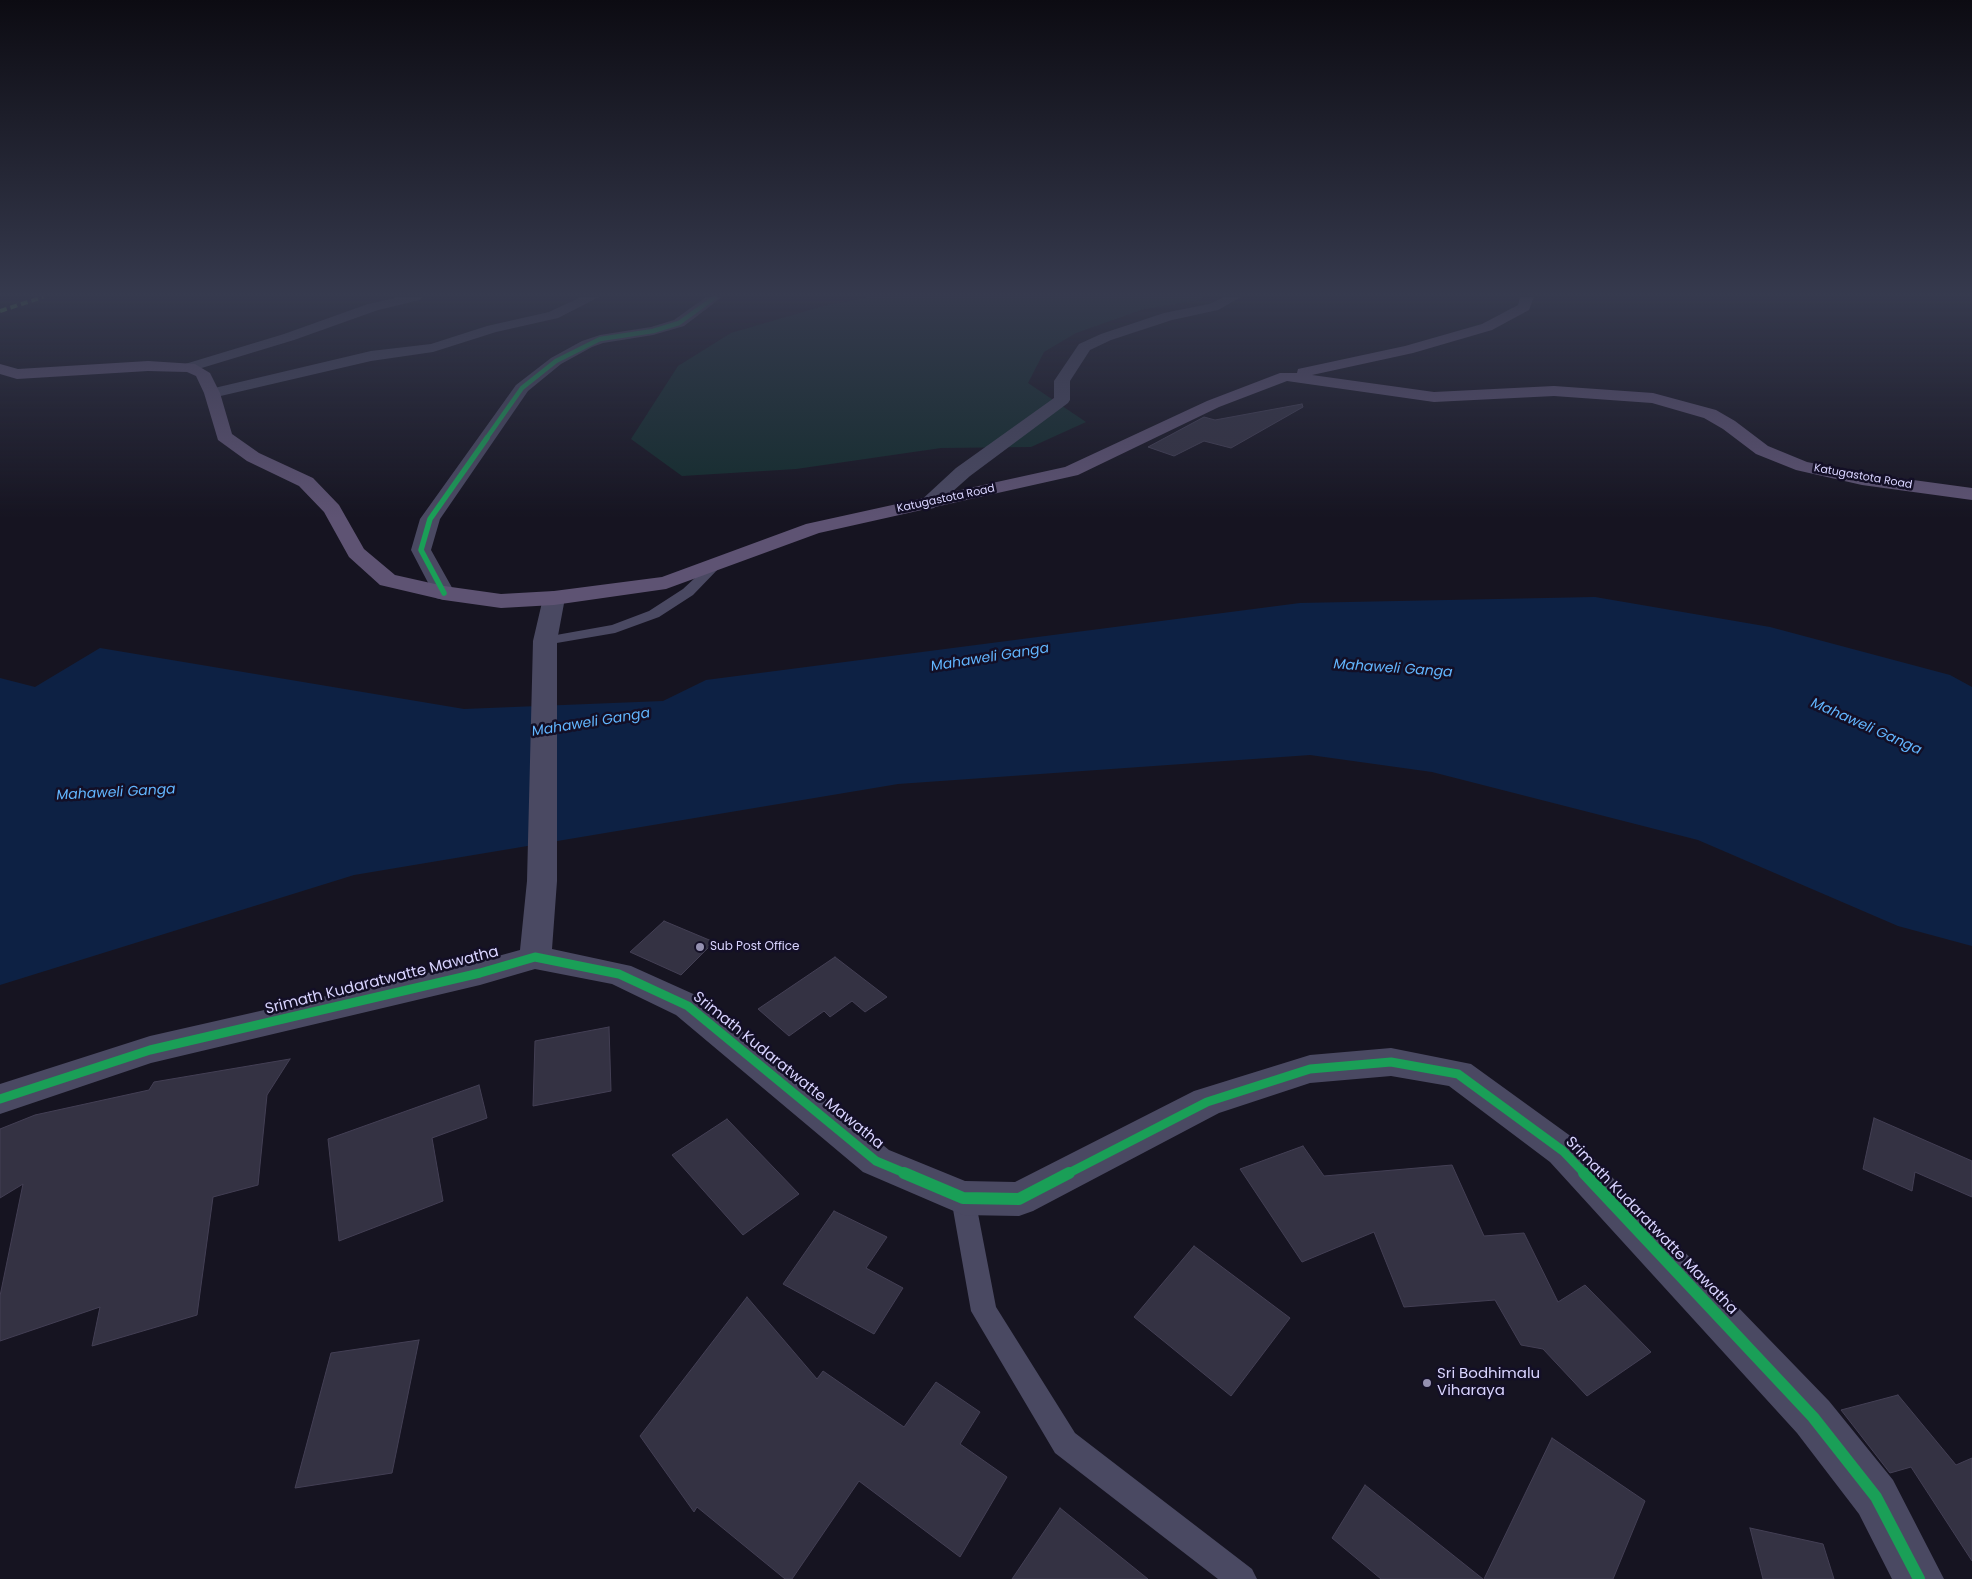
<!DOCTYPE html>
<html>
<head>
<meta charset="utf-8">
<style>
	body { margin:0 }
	canvas { display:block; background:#161421 }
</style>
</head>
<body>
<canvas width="1972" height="1579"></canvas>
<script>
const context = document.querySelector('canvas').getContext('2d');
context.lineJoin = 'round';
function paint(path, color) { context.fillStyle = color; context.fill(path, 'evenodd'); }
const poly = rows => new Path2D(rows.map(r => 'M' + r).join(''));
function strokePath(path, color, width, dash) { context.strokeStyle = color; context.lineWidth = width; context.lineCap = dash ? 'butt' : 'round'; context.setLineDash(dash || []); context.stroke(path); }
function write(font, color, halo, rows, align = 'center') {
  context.font = font + ' Poppins,sans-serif'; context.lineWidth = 5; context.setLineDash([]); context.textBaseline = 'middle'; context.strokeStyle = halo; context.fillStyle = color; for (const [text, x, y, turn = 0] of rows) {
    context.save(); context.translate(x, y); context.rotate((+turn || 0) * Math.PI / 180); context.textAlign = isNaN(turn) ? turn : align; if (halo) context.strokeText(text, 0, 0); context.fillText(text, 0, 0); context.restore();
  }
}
paint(poly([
	[870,297,1203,297,1201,300,1144,309,1076,333,1044,352,1028,383,1086,422,1031,447,941,448,796,469,682,476,631,439,678,366,731,333,827,305]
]), '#132c2d');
paint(poly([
	[1595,597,1770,627,1950,675,1972,687,1972,946,1898,926,1698,840,1432,772,1310,755,898,784,354,875,0,985,0,678,35,687,100,648,464,709,663,701,706,680,1300,603]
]), '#0d2144');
const building = poly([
	[1302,404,1303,407,1231,448,1204,441,1174,456,1148,447,1204,417,1215,420,1302,404],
	[664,921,714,942,681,975,630,952,664,921],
	[835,957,887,997,865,1012,852,1001,830,1017,824,1011,789,1036,758,1009,835,957],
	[609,1027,611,1091,533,1106,535,1041,609,1027],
	[290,1059,267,1095,258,1185,213,1197,197,1315,92,1346,100,1307,0,1341,0,1296,23,1184,0,1198,0,1129,35,1115,149,1090,154,1082,290,1059],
	[479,1085,487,1118,432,1138,443,1201,339,1241,328,1139,479,1085],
	[1874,1118,1972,1161,1972,1197,1915,1172,1912,1191,1863,1169,1874,1118],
	[727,1119,799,1194,743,1235,672,1155,727,1119],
	[1303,1146,1324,1176,1452,1165,1484,1236,1524,1233,1558,1302,1585,1285,1651,1352,1587,1396,1543,1349,1521,1345,1495,1300,1404,1307,1374,1232,1302,1262,1240,1169,1303,1146],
	[834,1211,887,1237,866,1268,903,1288,874,1334,783,1284,834,1211],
	[1194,1246,1290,1318,1231,1396,1134,1317,1194,1246],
	[747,1297,817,1379,823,1371,904,1427,936,1382,980,1412,960,1444,1007,1477,960,1557,859,1481,792,1579,785,1579,697,1507,694,1512,640,1436,747,1297],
	[419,1340,392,1473,295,1488,331,1353,419,1340],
	[1898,1395,1956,1465,1972,1458,1972,1561,1911,1467,1890,1473,1841,1410,1898,1395],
	[1552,1438,1645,1501,1613,1579,1484,1579,1552,1438],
	[1365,1485,1483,1579,1381,1579,1332,1538,1365,1485],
	[1060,1508,1148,1579,1012,1579,1060,1508],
	[1750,1528,1823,1544,1834,1579,1763,1579,1750,1528]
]);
paint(building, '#343243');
strokePath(building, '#433f54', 1);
paint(poly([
	[715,562,721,566,693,595,659,617,615,633,545,645,538,641,545,637,612,625,649,611,683,589,711,563,715,562],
	[963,1188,971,1191,975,1198,996,1307,1075,1433,1252,1569,1257,1579,1218,1579,1055,1453,971,1311,951,1198,955,1191,963,1188]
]), '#4a4962');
paint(poly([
	[581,297,599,297,558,318,496,332,433,352,371,361,212,398,204,393,206,390,371,351,431,344,487,326,549,312,581,297],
	[706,297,722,297,684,326,653,335,603,343,592,347,561,364,528,391,440,519,431,550,455,593,452,598,444,600,436,598,411,550,420,519,516,385,551,358,582,341,600,335,651,327,674,320,706,297]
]), '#4a4962');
paint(poly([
	[399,297,422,297,420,300,378,310,294,340,195,370,185,370,182,367,185,364,284,334,368,304,399,297],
	[1224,297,1241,297,1218,310,1172,320,1111,340,1090,350,1070,381,1070,400,1068,403,970,476,934,508,927,510,920,508,917,504,956,468,1054,398,1054,381,1079,344,1101,334,1164,313,1209,304,1224,297],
	[554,591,562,593,565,598,557,641,557,881,552,949,631,966,700,997,889,1150,965,1181,1015,1182,1194,1091,1310,1055,1391,1048,1471,1064,1576,1140,1829,1401,1893,1480,1944,1579,1892,1579,1859,1514,1797,1433,1550,1162,1449,1086,1391,1076,1310,1083,1219,1113,1033,1211,1019,1216,963,1215,863,1172,676,1015,612,984,535,969,480,985,151,1063,0,1114,0,1084,150,1036,480,961,520,950,527,881,533,641,543,598,546,593,554,591]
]), '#4a4962');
paint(poly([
	[1520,297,1534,297,1529,310,1492,330,1413,353,1312,375,1434,392,1554,386,1653,393,1716,410,1735,421,1768,446,1807,462,1862,473,1972,488,1972,500,1862,485,1796,470,1756,454,1723,429,1704,418,1652,403,1554,396,1434,402,1287,381,1219,407,1078,475,819,533,666,589,554,605,501,608,444,600,380,585,349,557,324,512,299,486,247,461,218,440,204,393,196,376,187,372,148,371,17,379,0,374,0,364,18,369,148,361,195,364,210,373,220,393,232,434,259,453,313,478,339,505,364,549,395,575,444,586,501,594,554,591,662,577,806,524,1065,467,1207,401,1280,373,1297,373,1298,369,1405,346,1482,324,1518,305,1520,297]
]), '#5e5373');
strokePath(poly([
	[0,311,43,297]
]), '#58b947', 4, [7, 4]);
strokePath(poly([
	[486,439,522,388,556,361,600,339,653,331,679,323,715,297]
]), '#1a9f57', 4.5);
strokePath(poly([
	[444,593,421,550,430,519,487,438]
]), '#1a9f57', 5.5);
strokePath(poly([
	[0,1099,150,1050,480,973,535,957,619,974,688,1006,876,1161,907,1174],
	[1067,1174,1207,1102,1310,1069,1391,1062,1458,1074,1563,1151,1585,1174]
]), '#1a9f57', 9);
strokePath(poly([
	[904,1173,963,1198,1019,1199,1069,1173],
	[1584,1173,1813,1417,1876,1497,1919,1579]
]), '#1a9f57', 12);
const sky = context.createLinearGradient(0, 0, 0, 518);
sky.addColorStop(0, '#0c0b12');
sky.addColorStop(0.57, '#363a4e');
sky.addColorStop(1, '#363a4e00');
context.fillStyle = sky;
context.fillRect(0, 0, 1972, 518);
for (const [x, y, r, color] of [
	[700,947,5,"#9591b1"],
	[1427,1383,5,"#9591b1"]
]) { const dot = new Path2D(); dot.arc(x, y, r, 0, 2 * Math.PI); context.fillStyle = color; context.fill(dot); strokePath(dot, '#130f26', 2); }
write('11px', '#d9d4ff', '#130f26', [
	["Katugastota Road",1863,477,10],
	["Katugastota Road",946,499,-12]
]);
write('12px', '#d9d4ff', '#130f26', [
	["Sub Post Office",710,947]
], 'left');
write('italic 14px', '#62b6ff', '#130f26', [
	["Mahaweli Ganga",990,658,-9],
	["Mahaweli Ganga",1393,669,4],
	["Mahaweli Ganga",591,723,-9],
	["Mahaweli Ganga",1866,727,24],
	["Mahaweli Ganga",116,793,-3]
]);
write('15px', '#d9d4ff', '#130f26', [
	["Srimath Kudaratwatte Mawatha",382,981,-14],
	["Srimath Kudaratwatte Mawatha",788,1071,39],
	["Srimath Kudaratwatte Mawatha",1651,1226,46]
]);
write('15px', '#d9d4ff', '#130f26', [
	["Sri Bodhimalu",1437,1374],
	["Viharaya",1437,1391]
], 'left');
</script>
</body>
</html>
